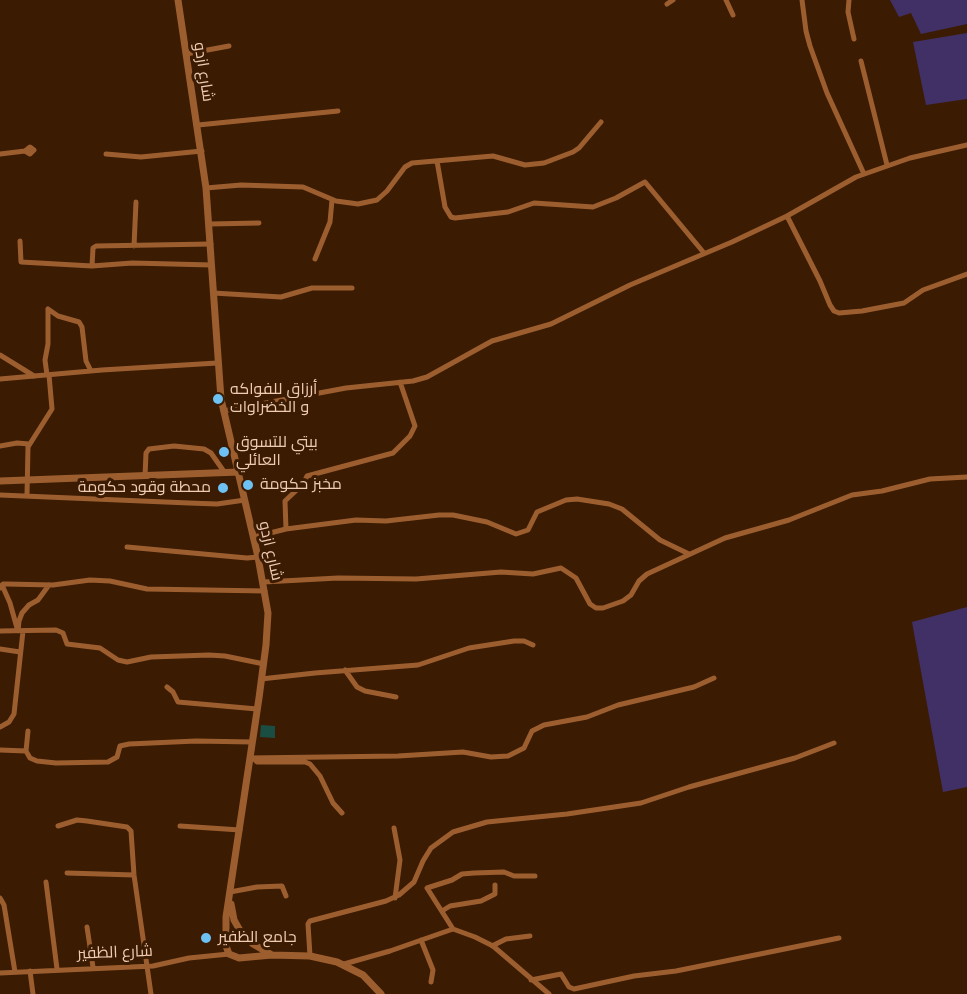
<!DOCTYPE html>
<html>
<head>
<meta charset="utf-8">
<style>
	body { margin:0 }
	canvas { display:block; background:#3b1b02 }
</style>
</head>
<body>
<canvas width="967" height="994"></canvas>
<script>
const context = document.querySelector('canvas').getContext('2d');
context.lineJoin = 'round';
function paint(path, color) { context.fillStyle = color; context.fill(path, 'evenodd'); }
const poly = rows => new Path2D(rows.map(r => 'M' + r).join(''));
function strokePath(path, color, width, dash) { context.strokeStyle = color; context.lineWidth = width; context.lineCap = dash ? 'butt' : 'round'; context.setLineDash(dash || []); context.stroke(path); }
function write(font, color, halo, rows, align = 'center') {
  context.font = font + ' "DM Sans",Cairo,sans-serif'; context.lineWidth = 6; context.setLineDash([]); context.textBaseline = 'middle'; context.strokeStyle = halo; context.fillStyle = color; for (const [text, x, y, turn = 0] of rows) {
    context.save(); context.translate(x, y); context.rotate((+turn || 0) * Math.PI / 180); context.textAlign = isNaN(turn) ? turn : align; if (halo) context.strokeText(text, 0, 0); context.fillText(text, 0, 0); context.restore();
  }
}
paint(poly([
	[890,0,967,0,967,24,921,34,911,13,899,17],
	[967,33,967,99,926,105,913,42],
	[967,607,967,787,943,792,912,622]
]), '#403065');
paint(poly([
	[261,725,275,726,275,738,260,737]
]), '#1b4e42');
strokePath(poly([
	[726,0,733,15],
	[802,0,806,31,810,46,827,93,864,174],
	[849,0,848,12,854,39],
	[667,4,673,0],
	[186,54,229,46],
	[861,61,887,165],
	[198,125,338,111],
	[0,154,25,151,30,154,34,150,30,147,25,151],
	[106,154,141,157,202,151],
	[437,161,445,207,451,217,455,218,508,212,534,203,593,207,616,198,645,182,704,253],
	[206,188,241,185,303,187,336,201,358,204,377,200,387,191,405,167,412,163,493,156,525,165,544,163,573,152,579,148,601,122],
	[787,216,820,281,830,305,834,311,839,313,862,311,904,303,923,290,967,274],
	[210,224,259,223],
	[20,241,21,262,92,266,132,263,212,265],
	[134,246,136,202],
	[315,259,330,222,332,200],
	[92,266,93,248,96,246,211,244],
	[213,293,281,297,312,288,352,288],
	[48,309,58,316,79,322,82,327,86,361,91,371],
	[0,355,34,376],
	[47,375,45,360,48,344,48,309],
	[0,379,102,370,217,363],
	[223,411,346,388,413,381,427,377,492,341,551,324,630,285,732,242,787,216,856,177,910,158,967,145],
	[0,446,17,443,29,444],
	[145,476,146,453,149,449,174,446,204,449,211,453,225,473],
	[0,495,189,503,217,504,245,500],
	[27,495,28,447,52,409,49,375],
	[286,529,285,501,303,484,307,476,393,453,410,436,415,426,400,382],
	[254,537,286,529,356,520,386,521,439,515,453,515,487,522,516,534,528,530,537,512,566,500,577,499,609,504,622,509,660,540,689,554],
	[127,547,247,558,258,557],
	[264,582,338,578,416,579,501,572,533,574,561,568,576,578,590,604,596,608,603,608,623,601,631,595,639,581,647,574,725,538,789,520,852,495,882,491,930,479,967,477],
	[2,585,10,603,17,628],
	[0,588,3,584,6,584,53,585,90,580,110,581,147,589,265,591],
	[0,631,56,630,63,633,67,644,100,648,118,660,127,662,151,657,209,655,225,656,264,664],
	[18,631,19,621,22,613,29,605,38,600,49,585],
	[0,649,20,652],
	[345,670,357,687,365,691,396,697],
	[261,679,315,673,418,665,469,648,514,641,524,641,533,645],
	[167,687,173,692,178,702,257,709],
	[0,727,9,722,14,714,23,631],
	[28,731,26,751,30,758,37,761,56,763,108,762,117,757,120,746,129,744,196,741,252,742],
	[0,750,26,751],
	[250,758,398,756,463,752,491,757,508,756,524,748,532,731,544,725,587,717,618,705,694,687,714,678],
	[255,758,255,760,257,762,305,762,310,764,320,776,333,803,342,813],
	[58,826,77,820,87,821,127,827,131,831,134,875,151,994],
	[180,826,240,830],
	[394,828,400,860,395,898],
	[67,873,134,875],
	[46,882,57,969],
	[230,892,257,887,282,886,286,896],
	[0,898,4,905,15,972],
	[442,911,450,906,481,901,495,894,495,885],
	[87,927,93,967],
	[453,929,427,888,452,880,462,874,474,873,504,872,514,876,535,876],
	[421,940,433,970,431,982],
	[492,946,506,939,530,936],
	[310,956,308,924,310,921,386,901,399,895,414,882,423,861,431,848,453,832,487,822,567,814,641,803,689,787,795,758,834,743],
	[344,964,390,951,453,929,475,937,493,946,549,994],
	[30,971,33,994],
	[0,973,153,966,189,958,229,954],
	[531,980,561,974,569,987,574,989,634,976,676,971,839,938]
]), '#9c5e2f', 5);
strokePath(poly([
	[178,0,206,188,221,399,258,557,268,613,266,645,259,698,226,917,226,946,229,954,239,958,272,955,310,956,337,962,363,975,381,994],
	[0,481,239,472],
	[231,904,234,920,242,934,253,944,272,955]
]), '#9c5e2f', 7);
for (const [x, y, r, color] of [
	[218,399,6,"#6dc2f3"],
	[224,452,6,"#6dc2f3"],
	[248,485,6,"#6dc2f3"],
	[223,488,6,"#6dc2f3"],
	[206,938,6,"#6dc2f3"]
]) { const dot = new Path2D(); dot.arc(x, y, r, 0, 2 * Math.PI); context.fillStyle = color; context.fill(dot); strokePath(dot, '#3b1b02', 2); }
write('16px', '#efcbb4', '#3b1b02', [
	["شارع ازدو",203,72,81],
	["شارع ازدو",270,551,77],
	["شارع الظفير",115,953,-2]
]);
write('16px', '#efcbb4', '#3b1b02', [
	["أرزاق للفواكه",230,390],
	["و الخضراوات",230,408],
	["بيتي للتسوق",236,443],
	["العائلي",236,461],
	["مخبز حكومة",260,485],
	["محطة وقود حكومة",211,488,"right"],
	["جامع الظفير",218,938]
], 'left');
</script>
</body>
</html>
